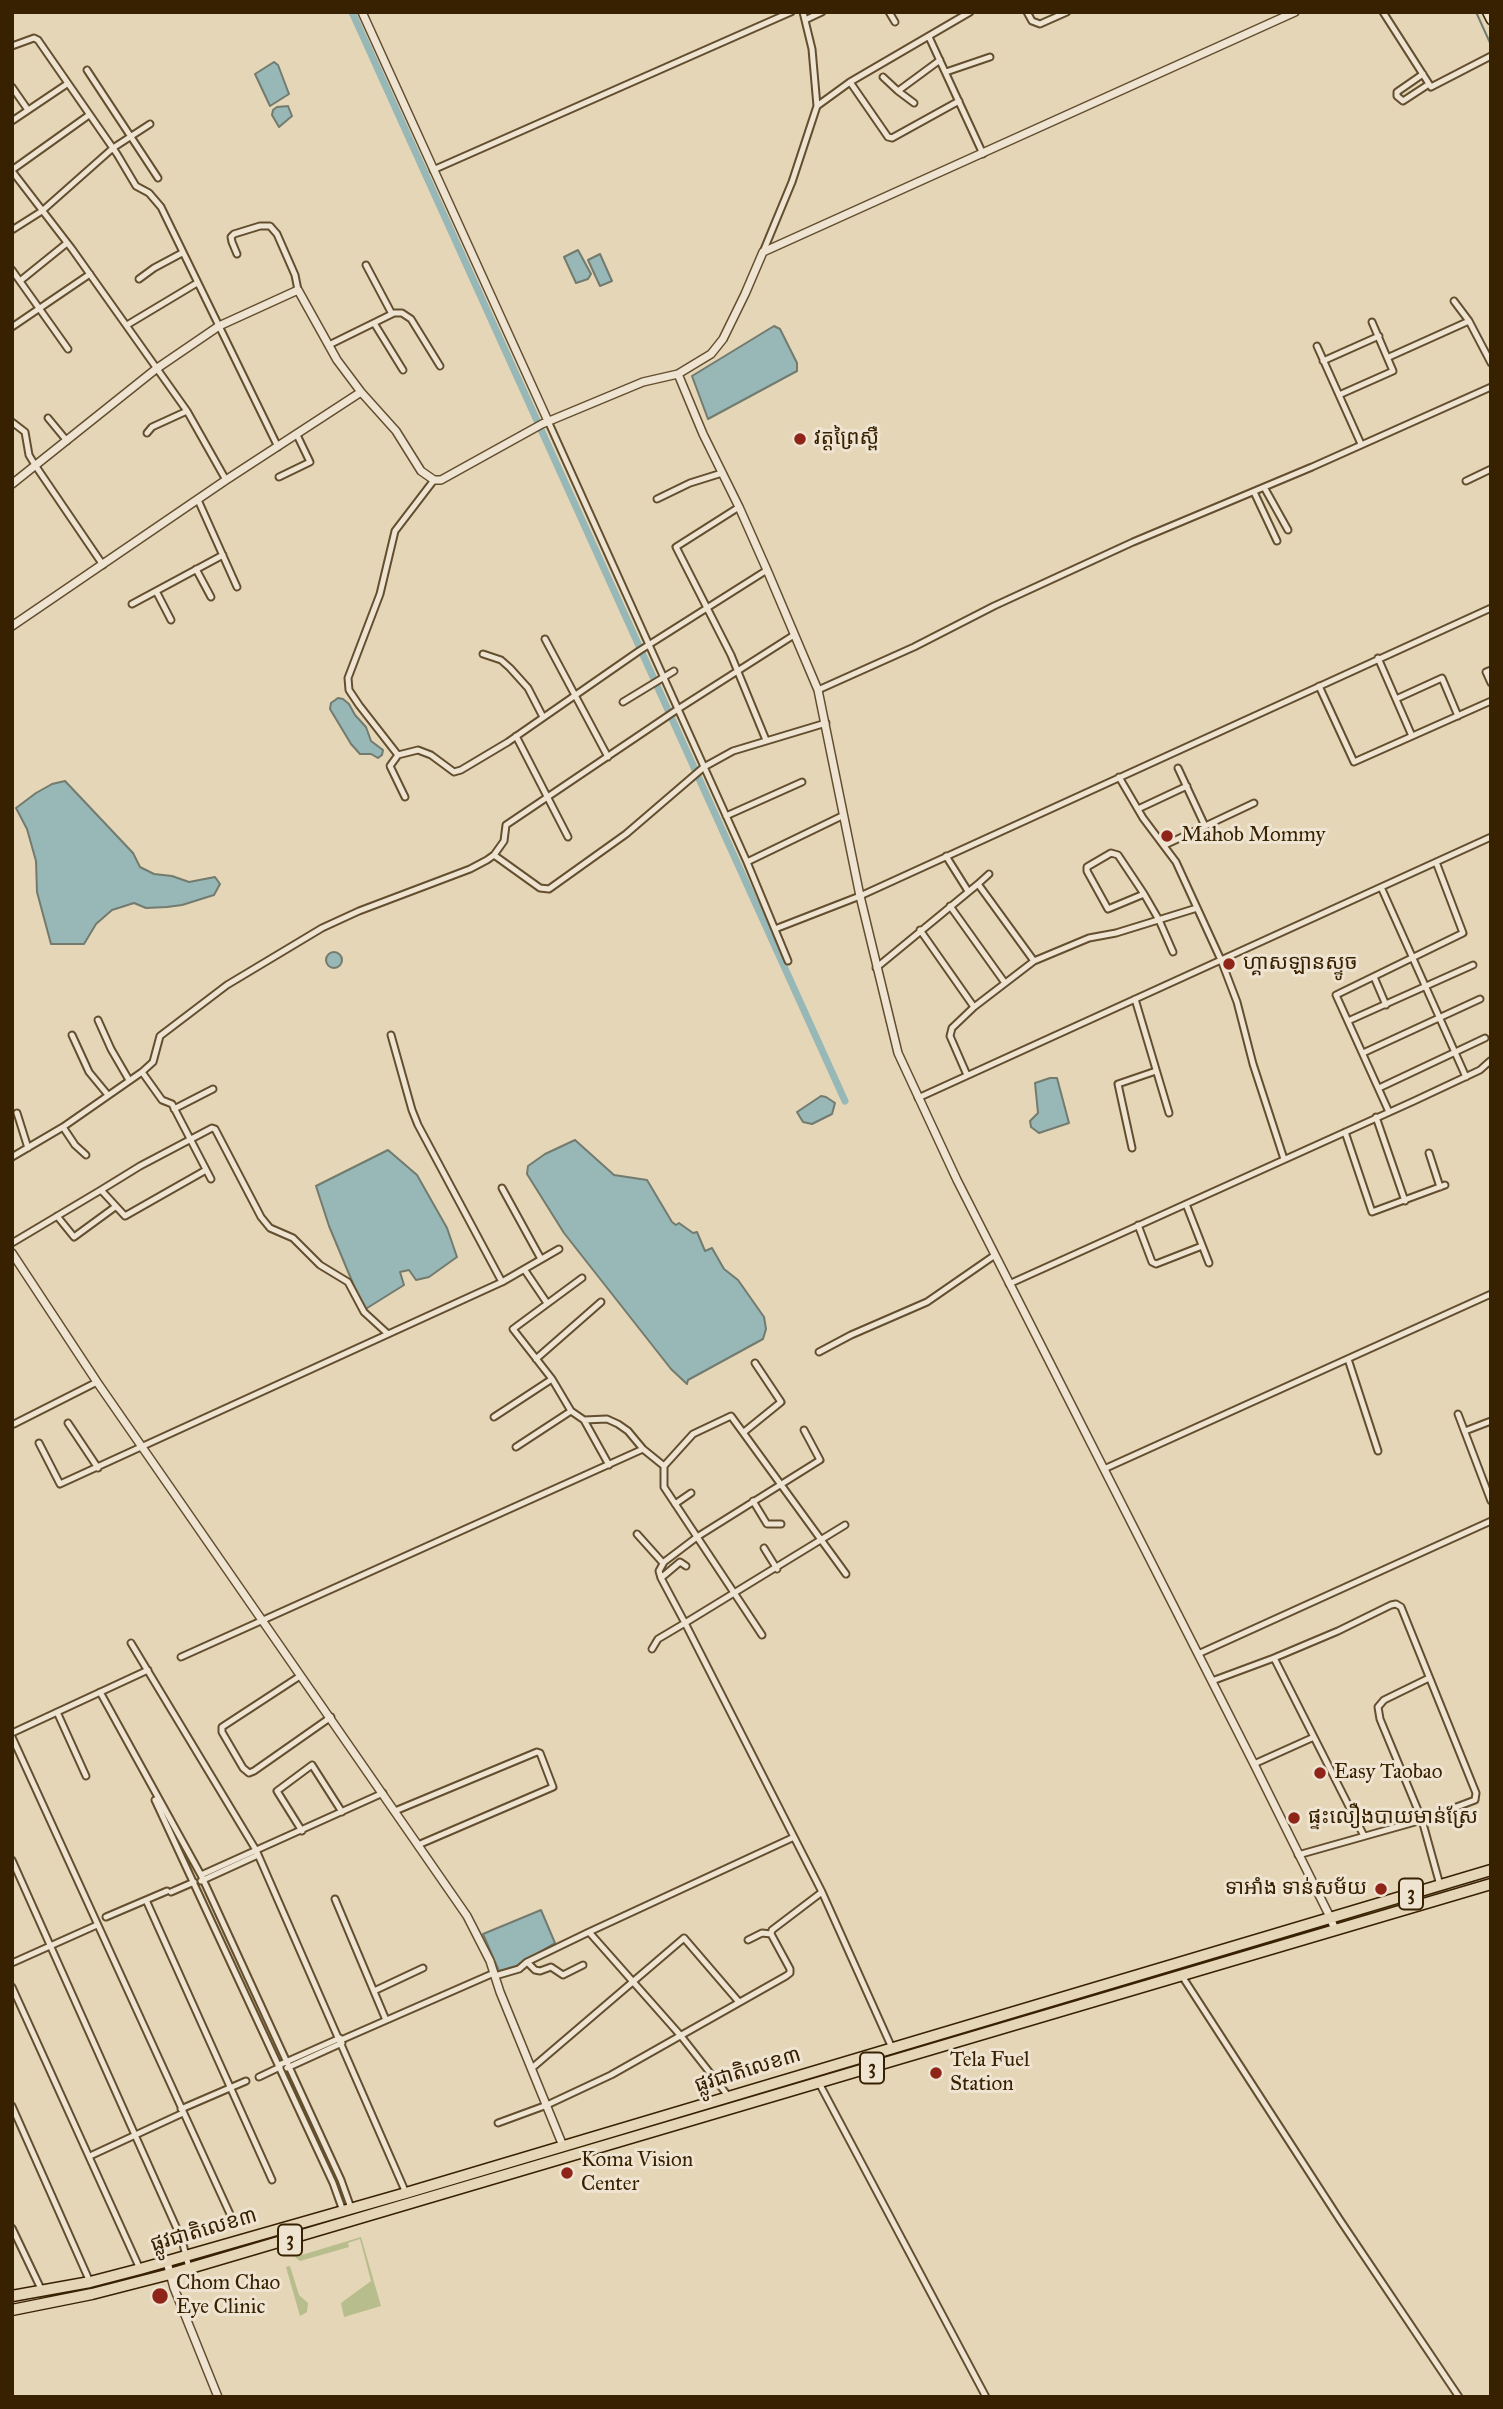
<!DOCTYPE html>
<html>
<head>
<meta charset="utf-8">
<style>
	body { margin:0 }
	#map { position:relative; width:1503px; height:2409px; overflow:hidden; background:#e5d6b8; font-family:"IM FELL Great Primer",serif }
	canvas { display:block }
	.frame { position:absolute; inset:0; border:14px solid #382100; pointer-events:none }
</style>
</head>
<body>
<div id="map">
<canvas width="1503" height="2409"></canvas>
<div class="frame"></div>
</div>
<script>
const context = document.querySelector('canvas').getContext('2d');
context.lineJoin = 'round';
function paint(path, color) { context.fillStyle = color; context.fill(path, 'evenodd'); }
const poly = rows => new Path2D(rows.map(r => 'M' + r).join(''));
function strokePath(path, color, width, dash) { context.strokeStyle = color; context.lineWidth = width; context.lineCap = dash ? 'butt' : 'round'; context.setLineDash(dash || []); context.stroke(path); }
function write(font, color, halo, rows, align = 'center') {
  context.font = font + ' "IM FELL Great Primer","Noto Sans Khmer",serif'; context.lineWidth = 6; context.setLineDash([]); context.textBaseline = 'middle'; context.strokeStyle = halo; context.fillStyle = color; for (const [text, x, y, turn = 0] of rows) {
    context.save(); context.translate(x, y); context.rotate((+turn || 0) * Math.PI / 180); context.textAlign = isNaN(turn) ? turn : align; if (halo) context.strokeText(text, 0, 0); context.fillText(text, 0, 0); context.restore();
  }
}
paint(poly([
	[361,2237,381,2306,344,2317,341,2303,371,2281,360,2239,348,2243,349,2247,300,2261,295,2257],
	[290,2266,299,2295,308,2303,307,2312,300,2316,286,2267]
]), '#b7bd8d');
const water = poly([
	[274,62,278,65,289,94,270,106,255,74,274,62],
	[288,106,292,116,279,127,272,115,273,110,277,107,288,106],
	[578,250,591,274,588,279,576,283,564,257,578,250],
	[600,254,612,281,600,286,588,260,600,254],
	[774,326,780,329,797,363,797,371,708,419,692,376,774,326],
	[338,698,343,699,349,704,355,715,366,727,371,741,383,750,382,755,378,758,371,754,360,754,351,744,330,709,331,703,338,698],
	[65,781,133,853,140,867,154,874,172,876,189,882,215,877,220,884,214,895,182,905,167,907,146,908,134,903,112,910,96,924,84,944,51,944,37,892,36,861,27,829,16,808,36,793,52,784,65,781],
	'326 960a8 8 0 1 1 16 0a8 8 0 1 1-16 0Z',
	[1050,1078,1057,1078,1069,1123,1039,1133,1031,1127,1030,1121,1038,1113,1035,1083,1050,1078],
	[821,1096,826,1097,835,1103,832,1114,812,1124,803,1122,797,1112,821,1096],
	[575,1140,614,1175,647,1180,672,1222,676,1225,679,1223,693,1233,697,1232,705,1251,712,1248,724,1269,738,1280,764,1317,766,1329,763,1339,688,1380,687,1384,671,1369,564,1233,527,1174,528,1166,545,1154,575,1140],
	[388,1150,417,1175,447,1228,457,1257,429,1277,416,1280,409,1270,400,1272,404,1285,364,1310,329,1226,316,1186,388,1150],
	[541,1910,555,1943,516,1966,499,1971,483,1934,541,1910]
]);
paint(water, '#98b7b7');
strokePath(water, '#727b6e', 2);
strokePath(poly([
	[1476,12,1491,45]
]), '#727b6e', 2);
strokePath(poly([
	[352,12,845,1101]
]), '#98b7b7', 7);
const minor = poly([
	[889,12,895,22],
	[1027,12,1032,21,1040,24,1067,12],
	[1383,12,1431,87,1491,56],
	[805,20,822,12],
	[929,37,983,154],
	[12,46,34,38,38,40,117,154,136,186,149,193,161,207,278,447],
	[87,70,158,178],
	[946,72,990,57],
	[1423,74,1397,92,1397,96,1403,101,1429,84],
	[883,77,898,91],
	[850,82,888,137,892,138,959,101],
	[12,87,28,110],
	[914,103,898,91,940,60],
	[817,106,850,82,970,12],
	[12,121,67,84],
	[12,170,89,115],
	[433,170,791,12],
	[12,171,72,249,187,411,226,480],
	[12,230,42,211,113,148,150,124],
	[763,252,792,182,817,106,812,49,803,12],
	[237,254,232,242,231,237,234,234,260,226,270,226,277,234,295,275,298,290],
	[366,265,392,314],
	[12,270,68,349],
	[139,279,154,268,182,253],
	[20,281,67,243],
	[1454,301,1469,321,1491,363],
	[374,323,403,370],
	[127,325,197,283],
	[12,327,90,274],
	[329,345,394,313,402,313,411,319,440,366],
	[1317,346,1361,444],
	[1389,357,1469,321],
	[1323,361,1379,336],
	[1339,395,1393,371,1372,322],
	[48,418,67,441],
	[548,421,747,862,842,816],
	[12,422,25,432,29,455,35,465,103,565],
	[147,433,152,427,187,411],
	[279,477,310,462,297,435],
	[1466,481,1491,469],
	[1264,487,1288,530],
	[1254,492,1277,541],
	[657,499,690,483,722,473],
	[198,500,237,587],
	[739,507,676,547,731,655,766,740],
	[196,569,211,597],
	[156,591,171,620],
	[132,604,223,555],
	[545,639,608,757],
	[483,654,501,660,510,668,528,688,543,717],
	[1378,658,1412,736],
	[1491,670,1486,672,1491,683],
	[1319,686,1354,762,1491,701],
	[818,690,914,647,994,606,1133,542,1312,467,1491,387],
	[1396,699,1442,678,1458,716],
	[623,702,674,671],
	[516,736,568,837],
	[398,755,359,705,349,690,348,678,380,594,395,531,434,480],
	[1178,768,1205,826],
	[1119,777,1143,818,1176,862,1221,960,1237,1002,1253,1064,1284,1159],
	[405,797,390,766,398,755,418,750,431,755,454,772,461,770,508,742,639,651,767,570],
	[1138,809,1187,786],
	[726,816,802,782],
	[1165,845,1254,803],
	[494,855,540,888,549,889,626,834,704,767,733,751,826,723],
	[946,856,968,891],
	[747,862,788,961],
	[978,884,989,874],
	[1381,887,1466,1077],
	[1144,894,1108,909,1087,871,1087,867,1111,853,1118,855,1144,894,1159,920,1173,952],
	[950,906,1005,983],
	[775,929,860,896,1491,608],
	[920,930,974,1007],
	[1034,961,1089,938,1116,933,1197,908],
	[876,968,978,884,1034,961,974,1007,952,1028,950,1036,967,1075],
	[1374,977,1386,1005],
	[1135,999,1169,1113],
	[98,1020,111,1049,129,1080],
	[1348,1021,1473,965],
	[72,1035,89,1072,108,1095],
	[391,1035,412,1110,418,1125,502,1282],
	[1363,1053,1480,999],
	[142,1072,162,1100,172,1104,211,1179],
	[1379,1088,1485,1038],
	[918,1098,1491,837],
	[174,1109,213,1089],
	[1389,1112,1336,995,1463,933,1436,862],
	[17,1113,28,1148],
	[1376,1117,1405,1201],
	[63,1127,75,1145,86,1155],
	[1345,1132,1372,1212,1445,1185],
	[1132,1148,1118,1084,1156,1071],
	[1429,1153,1440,1187],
	[12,1157,63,1127,142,1072,153,1062,160,1036,227,985,322,928,359,911,470,869,487,860,494,855,504,841,506,825,678,709,794,635],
	[502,1188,541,1259],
	[101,1190,140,1166,212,1128,215,1129,261,1217,270,1228,293,1238,320,1265,348,1282,364,1312,388,1334],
	[1186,1204,1209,1263],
	[57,1216,74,1237,115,1207],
	[1138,1225,1152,1262,1156,1264,1202,1246],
	[12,1243,101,1190,125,1216,206,1170],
	[524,1269,547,1303],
	[582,1278,513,1329,552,1379,571,1411,584,1420,607,1419,618,1424,628,1431,643,1449],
	[1009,1284,1414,1101,1480,1070,1490,1061],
	[819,1352,851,1335,927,1302,995,1255],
	[536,1359,601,1302],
	[1348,1359,1378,1451],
	[1458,1414,1491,1501],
	[494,1417,552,1379],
	[584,1420,609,1465],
	[68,1423,98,1468],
	[14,1424,97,1382],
	[1465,1431,1491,1421],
	[744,1432,781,1402,755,1363],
	[39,1443,60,1484,502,1282,559,1249],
	[516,1447,571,1411],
	[1104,1469,1491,1294],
	[753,1501,767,1524,781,1524],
	[675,1504,691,1493],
	[845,1525,685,1623,822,1892,892,2048],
	[637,1534,663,1563],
	[764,1548,777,1569],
	[661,1578,680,1562,686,1566],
	[762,1635,664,1487,664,1466,693,1434,731,1416,846,1574],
	[131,1643,256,1850,406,2193],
	[652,1649,658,1639,685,1623,661,1578,659,1571,664,1562,697,1537,820,1460,804,1430],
	[1198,1654,1491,1521],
	[181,1657,643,1449,664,1466],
	[1274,1658,1364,1836],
	[300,1676,222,1727,222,1732,243,1768,249,1773,254,1771,331,1717],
	[1429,1678,1384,1700,1378,1707,1380,1719,1422,1820,1440,1885],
	[1212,1681,1274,1658,1338,1631,1391,1605,1396,1604,1401,1607,1476,1793,1475,1800,1422,1820,1298,1855],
	[100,1692,201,1875,341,2180,351,2208],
	[57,1712,86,1776],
	[12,1733,148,1670],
	[12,1737,230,2214],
	[1254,1764,1314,1737],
	[155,1800,333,2183,343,2211],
	[395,1811,537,1752,540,1753,553,1787,418,1845],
	[302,1831,277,1791,312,1765,342,1812],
	[12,1860,182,2240,189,2268],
	[201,1875,383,1793],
	[201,1881,258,1855],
	[171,1892,194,1882],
	[335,1899,386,2020],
	[146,1900,272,2180],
	[106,1917,167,1891],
	[589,1932,792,1838],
	[748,1940,762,1933,771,1934],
	[527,1962,535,1970,540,1971,551,1967,563,1975,583,1965],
	[12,1963,97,1925],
	[495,1976,519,1969,527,1962,589,1932,681,2036,729,2097],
	[1182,1976,1340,2220,1459,2397],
	[12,1987,140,2269],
	[374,1991,423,1968],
	[341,2040,494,1973],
	[279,2065,340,2038],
	[287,2068,342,2043],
	[532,2068,684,1938,739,2002],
	[259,2077,280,2067],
	[819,2083,986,2397],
	[12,2106,90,2282],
	[181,2109,246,2081],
	[498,2123,547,2105,611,2075,786,1976,790,1973,790,1969,771,1934,772,1930,822,1892],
	[90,2156,183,2113],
	[12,2228,42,2291]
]);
const tertiary = poly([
	[362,12,548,421],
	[678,374,703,434,739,507,767,570,818,690,860,896,898,1053,957,1180,1254,1764,1330,1917,1335,1930],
	[12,484,156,369,219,326,298,290,337,360,361,392,396,431,421,471,434,480,441,480,542,424,643,382,678,374,711,354,723,339,745,294,763,252,1295,12],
	[12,626,226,480,361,392],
	[12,1253,97,1382,467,1916,490,1961,500,1992,563,2146],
	[167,2262,174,2288,218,2397]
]);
const secondary = poly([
	[1487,12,1491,20]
]);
const trunk = poly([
	[12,2296,90,2282,140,2269,406,2193,1491,1870],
	[12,2310,92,2294,170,2274,1491,1884]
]);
strokePath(minor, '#634e2e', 9);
strokePath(tertiary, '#634e2e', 10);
strokePath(secondary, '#382100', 11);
strokePath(trunk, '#382100', 13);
strokePath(minor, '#eee4d1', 5);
strokePath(tertiary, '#eee4d1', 7);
strokePath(secondary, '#eee4d1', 8);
strokePath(trunk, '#e5d6b8', 10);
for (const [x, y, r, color] of [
	[800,439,7,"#8f2418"],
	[1167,836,7,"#8f2418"],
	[1229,964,7,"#8f2418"],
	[1320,1773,7,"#8f2418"],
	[1294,1818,7,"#8f2418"],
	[1381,1889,7,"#8f2418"],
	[936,2073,7,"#8f2418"],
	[567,2173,7,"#8f2418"],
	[160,2296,9,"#8f2418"]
]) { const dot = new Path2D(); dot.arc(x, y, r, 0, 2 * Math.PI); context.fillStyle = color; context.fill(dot); strokePath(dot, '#eee4d1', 2.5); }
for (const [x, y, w] of [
	[1411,1894,24],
	[872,2068,24],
	[290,2240,24]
]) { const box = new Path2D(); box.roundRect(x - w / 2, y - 15.5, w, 31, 5); context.fillStyle = '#eee4d1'; context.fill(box); strokePath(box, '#382100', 2); }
write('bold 19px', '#382100', null, [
	["3",1411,1894],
	["3",872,2068],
	["3",290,2240]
]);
write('21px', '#382100', '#eee4d1', [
	["វត្តព្រៃស្ពឺ",814,439],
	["Mahob Mommy",1181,836],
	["ហ្គាសឡានស្ទូច",1243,964],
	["Easy Taobao",1334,1773],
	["ផ្ទះលឿងបាយមាន់ស្រែ",1308,1818],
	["ទាអាំង ទាន់សម័យ",1367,1889,"right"],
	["Tela Fuel",950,2061],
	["Station",950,2085],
	["Koma Vision",581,2161],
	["Center",581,2185],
	["Chom Chao",176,2284],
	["Eye Clinic",176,2308]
], 'left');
write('21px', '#382100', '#eee4d1', [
	["ផ្លូវជាតិលេខ៣",748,2071,-17],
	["ផ្លូវជាតិលេខ៣",204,2231,-16]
]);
</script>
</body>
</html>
